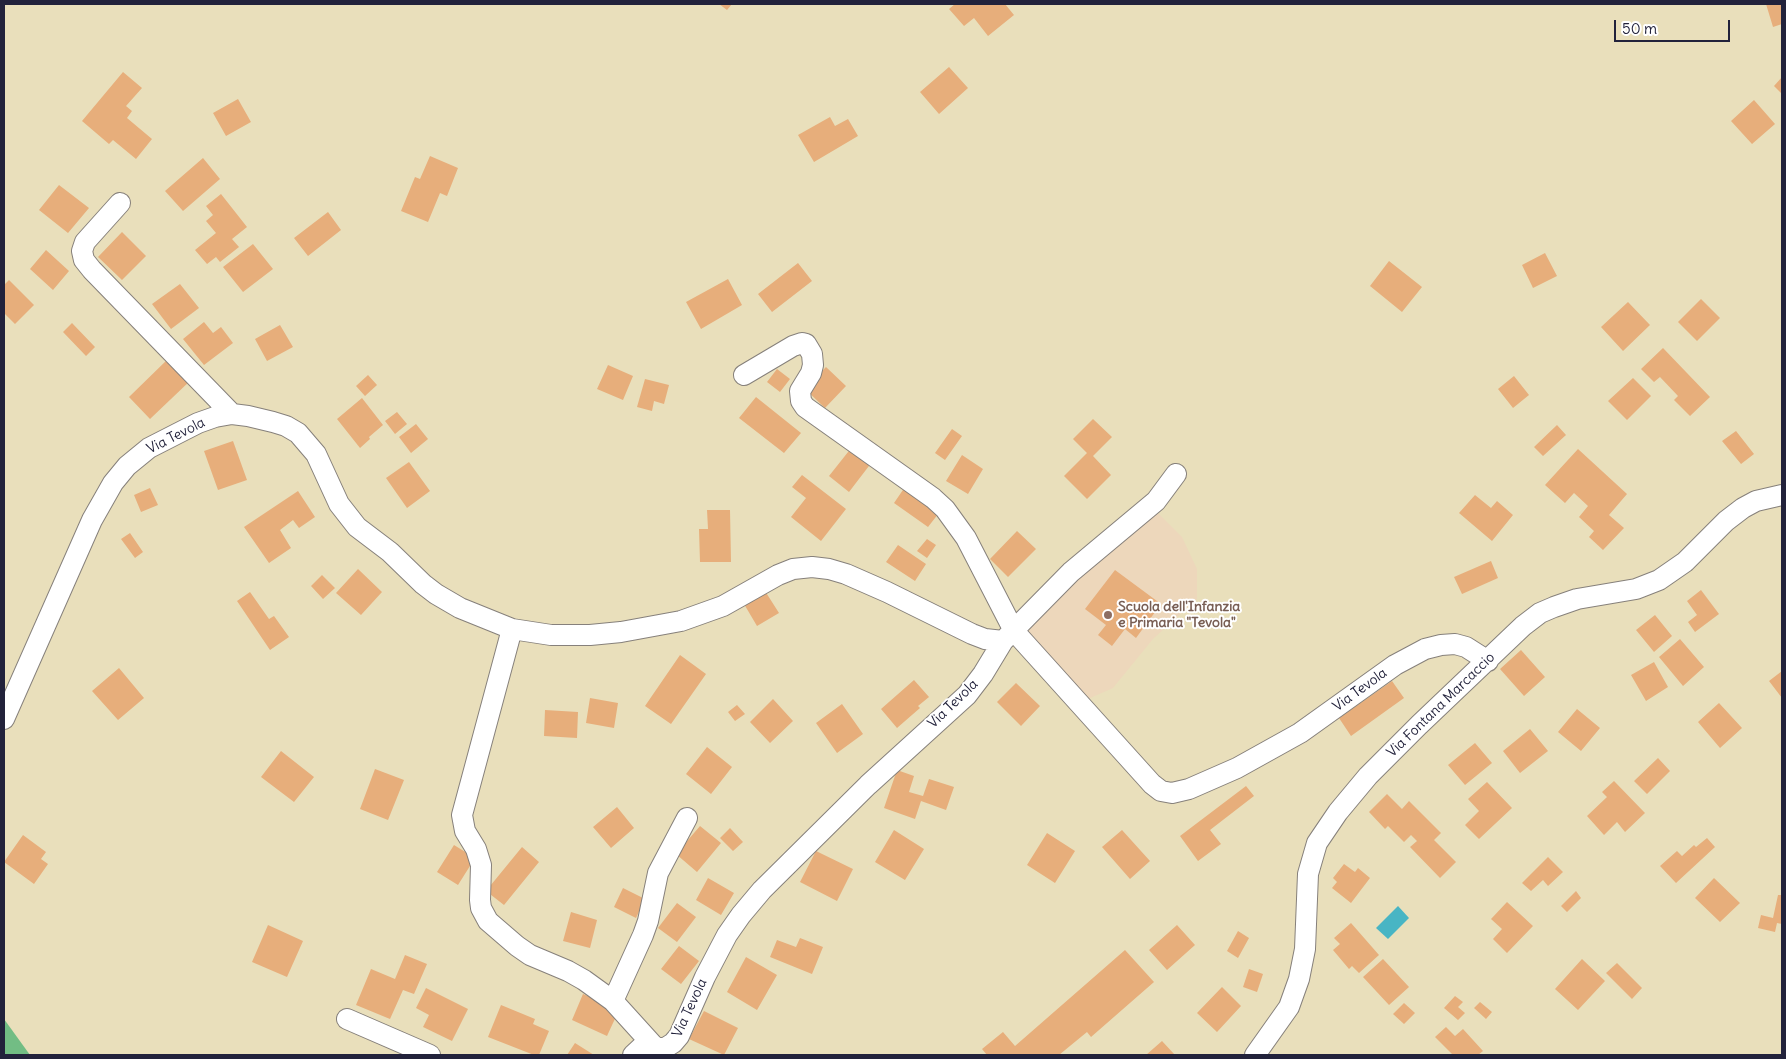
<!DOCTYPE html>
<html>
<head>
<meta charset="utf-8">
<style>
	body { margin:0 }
	#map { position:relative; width:1786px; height:1059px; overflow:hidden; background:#e9dfbb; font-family:Delius,sans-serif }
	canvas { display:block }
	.frame { position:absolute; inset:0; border:5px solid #22223b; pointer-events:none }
	.scale { position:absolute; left:1614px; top:20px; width:116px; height:22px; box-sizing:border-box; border:2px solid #22223b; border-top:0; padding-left:6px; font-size:15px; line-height:18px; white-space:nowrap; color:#22223b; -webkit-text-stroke:4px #fff; paint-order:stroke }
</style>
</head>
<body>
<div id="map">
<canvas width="1786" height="1059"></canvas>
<div class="frame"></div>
<div class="scale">50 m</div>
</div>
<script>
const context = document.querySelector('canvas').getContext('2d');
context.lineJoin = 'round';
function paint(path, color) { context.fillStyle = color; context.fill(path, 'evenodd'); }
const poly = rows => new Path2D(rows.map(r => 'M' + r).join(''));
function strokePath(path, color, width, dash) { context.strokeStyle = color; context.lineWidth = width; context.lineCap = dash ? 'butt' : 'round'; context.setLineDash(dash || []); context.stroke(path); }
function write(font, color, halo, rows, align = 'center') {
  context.font = font + ' Delius,sans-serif'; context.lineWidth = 4; context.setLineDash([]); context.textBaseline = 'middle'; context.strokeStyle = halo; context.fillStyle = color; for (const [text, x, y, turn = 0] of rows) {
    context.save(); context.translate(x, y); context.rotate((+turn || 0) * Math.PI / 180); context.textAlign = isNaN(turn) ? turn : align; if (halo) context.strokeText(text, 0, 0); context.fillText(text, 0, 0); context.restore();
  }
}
paint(poly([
	[1158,513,1182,537,1197,569,1197,599,1153,639,1113,688,1088,699,1023,631,1074,572]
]), '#edd7bb');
paint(poly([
	[4,1019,30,1055,4,1055]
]), '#72bd84');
paint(poly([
	[1398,906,1409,918,1388,939,1376,928]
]), '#48b5c4');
paint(poly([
	[719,4,732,4,727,10],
	[955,4,1005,4,1014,15,988,36,974,18,964,26,949,9],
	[1766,4,1782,4,1782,24,1773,27],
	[949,67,968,88,939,114,920,92],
	[123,72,142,88,126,106,132,111,127,118,152,139,136,159,113,140,109,144,82,121],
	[1782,77,1782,94,1774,86],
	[238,99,251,122,226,136,213,113],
	[1754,100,1775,124,1752,144,1731,121],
	[830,117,835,126,848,119,858,136,814,162,798,135],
	[430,156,458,168,447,196,440,193,428,222,401,211,415,177,420,179],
	[203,158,220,179,183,211,165,191],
	[59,185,89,208,68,233,39,210],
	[221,194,247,227,232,239,239,247,220,262,216,257,207,264,195,250,216,233,206,221,213,215,206,206],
	[328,212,341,230,308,256,294,238],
	[122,232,146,256,122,280,98,257],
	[253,244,273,269,243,292,223,267],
	[46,250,69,271,53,290,30,269],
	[1545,253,1557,276,1533,288,1522,265],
	[1389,261,1422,287,1402,312,1370,286],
	[798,263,812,281,772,312,758,294],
	[728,279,742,305,701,329,686,302],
	[9,280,34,305,15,324,4,313,4,285],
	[180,284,199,308,171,329,152,304],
	[1701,299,1720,318,1697,341,1678,322],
	[1628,302,1650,325,1623,351,1601,327],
	[204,322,213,333,221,327,233,343,204,365,183,339],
	[72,323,95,347,86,356,63,332],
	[280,325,293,347,267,361,255,339],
	[1663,348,1710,397,1690,416,1674,400,1678,396,1660,377,1654,382,1641,369],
	[170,357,192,379,150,419,129,397],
	[608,365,633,376,623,400,597,389],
	[826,367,846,386,825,408,805,389],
	[777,369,790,379,780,392,767,382],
	[368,375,377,385,365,396,356,386],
	[1514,376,1529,395,1513,408,1498,389],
	[1633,378,1651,396,1627,420,1608,401],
	[645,379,669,385,664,404,654,401,652,411,637,407],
	[756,397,801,433,784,453,739,418],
	[362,398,383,425,369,437,370,439,360,448,337,419],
	[397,412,407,424,395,434,385,421],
	[1093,419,1112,437,1093,456,1111,475,1087,499,1064,476,1087,453,1073,439],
	[416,424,428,439,411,453,399,437],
	[1557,425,1566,435,1543,456,1534,447],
	[952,429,962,436,945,460,935,453],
	[1736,431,1754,454,1741,464,1722,441],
	[233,441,247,480,218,490,204,451],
	[852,447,872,462,849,492,829,476],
	[1578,449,1627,494,1609,515,1624,528,1603,550,1589,537,1594,531,1579,517,1588,506,1574,493,1565,503,1545,485],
	[962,455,983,469,968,494,946,481],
	[409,462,430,491,407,508,386,478],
	[802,475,846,509,821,541,791,517,806,498,792,487],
	[907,484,942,509,928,527,894,503],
	[150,488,158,505,141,512,134,495],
	[298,491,315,517,299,528,293,520,280,530,291,548,269,563,244,527],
	[1475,495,1491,508,1497,501,1513,515,1492,541,1459,513],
	[707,510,730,510,731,562,700,562,699,529,708,529],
	[1017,531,1036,549,1008,577,990,559],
	[130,533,143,552,135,558,121,539],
	[927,539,936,545,927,558,917,551],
	[898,545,926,564,915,581,886,562],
	[1491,561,1498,578,1462,594,1454,577],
	[358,569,382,592,361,615,336,593],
	[1115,570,1161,604,1136,638,1125,629,1112,646,1098,635,1106,625,1085,609],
	[322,575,335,588,323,599,311,586],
	[1701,590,1719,614,1695,632,1688,622,1697,615,1687,601],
	[765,591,779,613,757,626,744,604],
	[250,592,269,619,274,616,289,637,270,650,237,601],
	[1655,615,1672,636,1654,652,1636,630],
	[1680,639,1704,667,1683,686,1659,657],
	[1521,650,1545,677,1524,696,1500,669],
	[680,655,706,674,671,724,645,706],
	[1654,662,1668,687,1646,701,1631,675],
	[119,668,144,698,118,720,92,691],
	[1782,671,1782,698,1769,681],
	[914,680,929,697,918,706,920,708,897,728,881,709],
	[1392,681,1404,698,1351,736,1339,718],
	[1016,683,1040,706,1021,726,997,702],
	[590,698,618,703,614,728,586,723],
	[773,699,793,721,770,743,750,722],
	[1719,703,1742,728,1720,748,1698,722],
	[842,704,863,734,837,753,816,723],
	[737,705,745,714,735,721,728,712],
	[1577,709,1600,728,1581,751,1558,732],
	[545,710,578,712,577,738,544,736],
	[1530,729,1548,751,1520,773,1503,751],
	[1475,743,1492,763,1465,785,1448,765],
	[707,747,732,767,711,794,686,774],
	[281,751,314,777,294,802,261,777],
	[1658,758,1670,771,1647,794,1634,781],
	[375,769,404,780,388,820,360,809],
	[897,770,914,776,909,792,923,796,929,779,954,787,946,810,921,801,915,819,884,808],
	[1614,781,1645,813,1625,832,1617,822,1604,835,1587,816,1607,797,1602,792],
	[1487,782,1512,808,1479,839,1465,825,1479,811,1468,799],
	[1246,786,1254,796,1210,830,1221,844,1198,861,1180,836],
	[1387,794,1402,809,1409,801,1441,833,1434,840,1456,862,1440,878,1410,847,1417,841,1411,835,1404,842,1388,826,1385,829,1369,812],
	[617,807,634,828,611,848,593,827],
	[700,826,721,843,697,872,676,854],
	[730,828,743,842,733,851,720,838],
	[894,830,924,849,905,880,875,862],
	[1122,830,1150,861,1130,879,1102,847],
	[1047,833,1075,851,1055,883,1027,865],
	[23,835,46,852,41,859,48,864,34,884,4,862],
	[1707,838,1715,847,1676,883,1660,866,1677,851,1682,856,1694,845,1696,847],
	[454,845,475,858,458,885,437,872],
	[522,847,539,862,504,905,486,891],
	[816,851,853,869,837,901,800,882],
	[1548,857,1563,872,1548,886,1543,880,1531,891,1522,883],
	[1344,864,1355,872,1358,868,1370,878,1351,903,1332,888,1337,882,1333,878],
	[708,878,734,893,721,915,696,900],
	[1714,878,1740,903,1720,922,1695,898],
	[623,888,645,899,636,918,614,907],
	[1576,891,1581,898,1567,912,1561,906],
	[1778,895,1782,895,1782,924,1777,923,1775,932,1758,928,1761,915,1773,918],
	[1507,902,1533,926,1507,953,1493,939,1502,929,1491,919],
	[677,903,696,917,677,942,658,928],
	[571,912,597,920,590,948,563,941],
	[1351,923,1379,955,1359,973,1352,966,1349,969,1333,950,1340,944,1334,938],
	[268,925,303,941,287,977,252,962],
	[1177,925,1195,945,1167,970,1149,950],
	[1238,931,1249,938,1238,958,1227,951],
	[800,938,823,947,812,974,770,957,777,940,796,947],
	[679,946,699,961,681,984,661,969],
	[1125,950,1154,982,1091,1037,1087,1032,1059,1055,987,1055,982,1049,1003,1032,1015,1046],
	[405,955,427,964,414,994,403,990,390,1019,356,1005,371,969,395,979],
	[746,957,777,975,757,1010,727,992],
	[1383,959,1409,987,1389,1005,1363,977],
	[1582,959,1605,981,1578,1010,1555,989],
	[1617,963,1642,988,1632,999,1606,973],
	[1249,969,1263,974,1257,992,1243,987],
	[1222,987,1241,1006,1217,1032,1197,1013],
	[426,988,468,1009,452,1041,423,1027,429,1015,416,1008],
	[583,994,619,1010,607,1036,572,1020],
	[1455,996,1463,1002,1458,1007,1465,1013,1458,1020,1444,1008],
	[1480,1002,1492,1012,1486,1019,1474,1008],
	[1404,1003,1415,1013,1404,1024,1393,1014],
	[501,1005,535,1019,533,1024,549,1031,539,1055,534,1055,488,1037],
	[704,1011,738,1028,724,1055,689,1039],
	[1446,1027,1455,1036,1463,1029,1483,1051,1478,1055,1453,1055,1435,1037],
	[1162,1041,1175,1055,1146,1055],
	[575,1043,594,1055,567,1055]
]), '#e7ae7b');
const minor = poly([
	[120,203,85,242,82,251,84,260,92,270,232,414],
	[744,375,793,346,802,343,806,344,812,354,813,365,811,373,800,391,801,401,805,407,933,498,945,509,966,538,1014,631,1152,784,1161,791,1172,793,1189,789,1237,768,1300,733,1395,665,1425,649,1441,645,1455,644,1466,647,1488,661],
	[512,629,462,815,465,831,476,849,481,865,480,900,481,908,488,921,517,946,530,955,568,971,584,980,613,1001,652,1044,657,1048,665,1048,673,1043,679,1036,705,977,727,935,741,915,762,890,868,785,967,695,983,674,1003,641,1071,572,1156,501,1176,474],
	[4,719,92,520,113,483,127,466,149,448,198,423,215,417,232,414,248,416,273,422,286,426,298,433,316,454,339,504,357,527,390,552,423,584,436,594,460,608,512,629,551,635,590,635,621,632,681,621,723,606,778,575,793,569,812,567,829,569,846,574,887,592,972,634,985,639,1003,641],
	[613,1001,643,935,648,921,658,873,687,818],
	[347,1019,430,1055],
	[633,1055,648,1041],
	[1255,1055,1289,1007,1299,979,1305,949,1308,874,1317,843,1338,812,1368,776,1419,725,1523,626,1540,613,1554,607,1577,599,1636,589,1659,580,1685,562,1726,521,1743,508,1756,501,1782,495]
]);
strokePath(minor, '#86807b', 22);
strokePath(minor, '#fff', 20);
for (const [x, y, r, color] of [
	[1108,615,5,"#8d6e63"]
]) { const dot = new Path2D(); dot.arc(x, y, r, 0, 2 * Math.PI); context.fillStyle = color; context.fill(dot); strokePath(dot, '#fff', 2); }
write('14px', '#22223b', '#fff', [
	["Via Tevola",176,436,-27],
	["Via Tevola",1360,690,-36],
	["Via Tevola",953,704,-44],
	["Via Fontana Marcaccio",1441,705,-44],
	["Via Tevola",690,1008,-65]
]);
write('bold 14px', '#785e54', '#fff', [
	["Scuola dell'Infanzia",1118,607],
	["e Primaria \"Tevola\"",1118,623]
], 'left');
</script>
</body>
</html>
